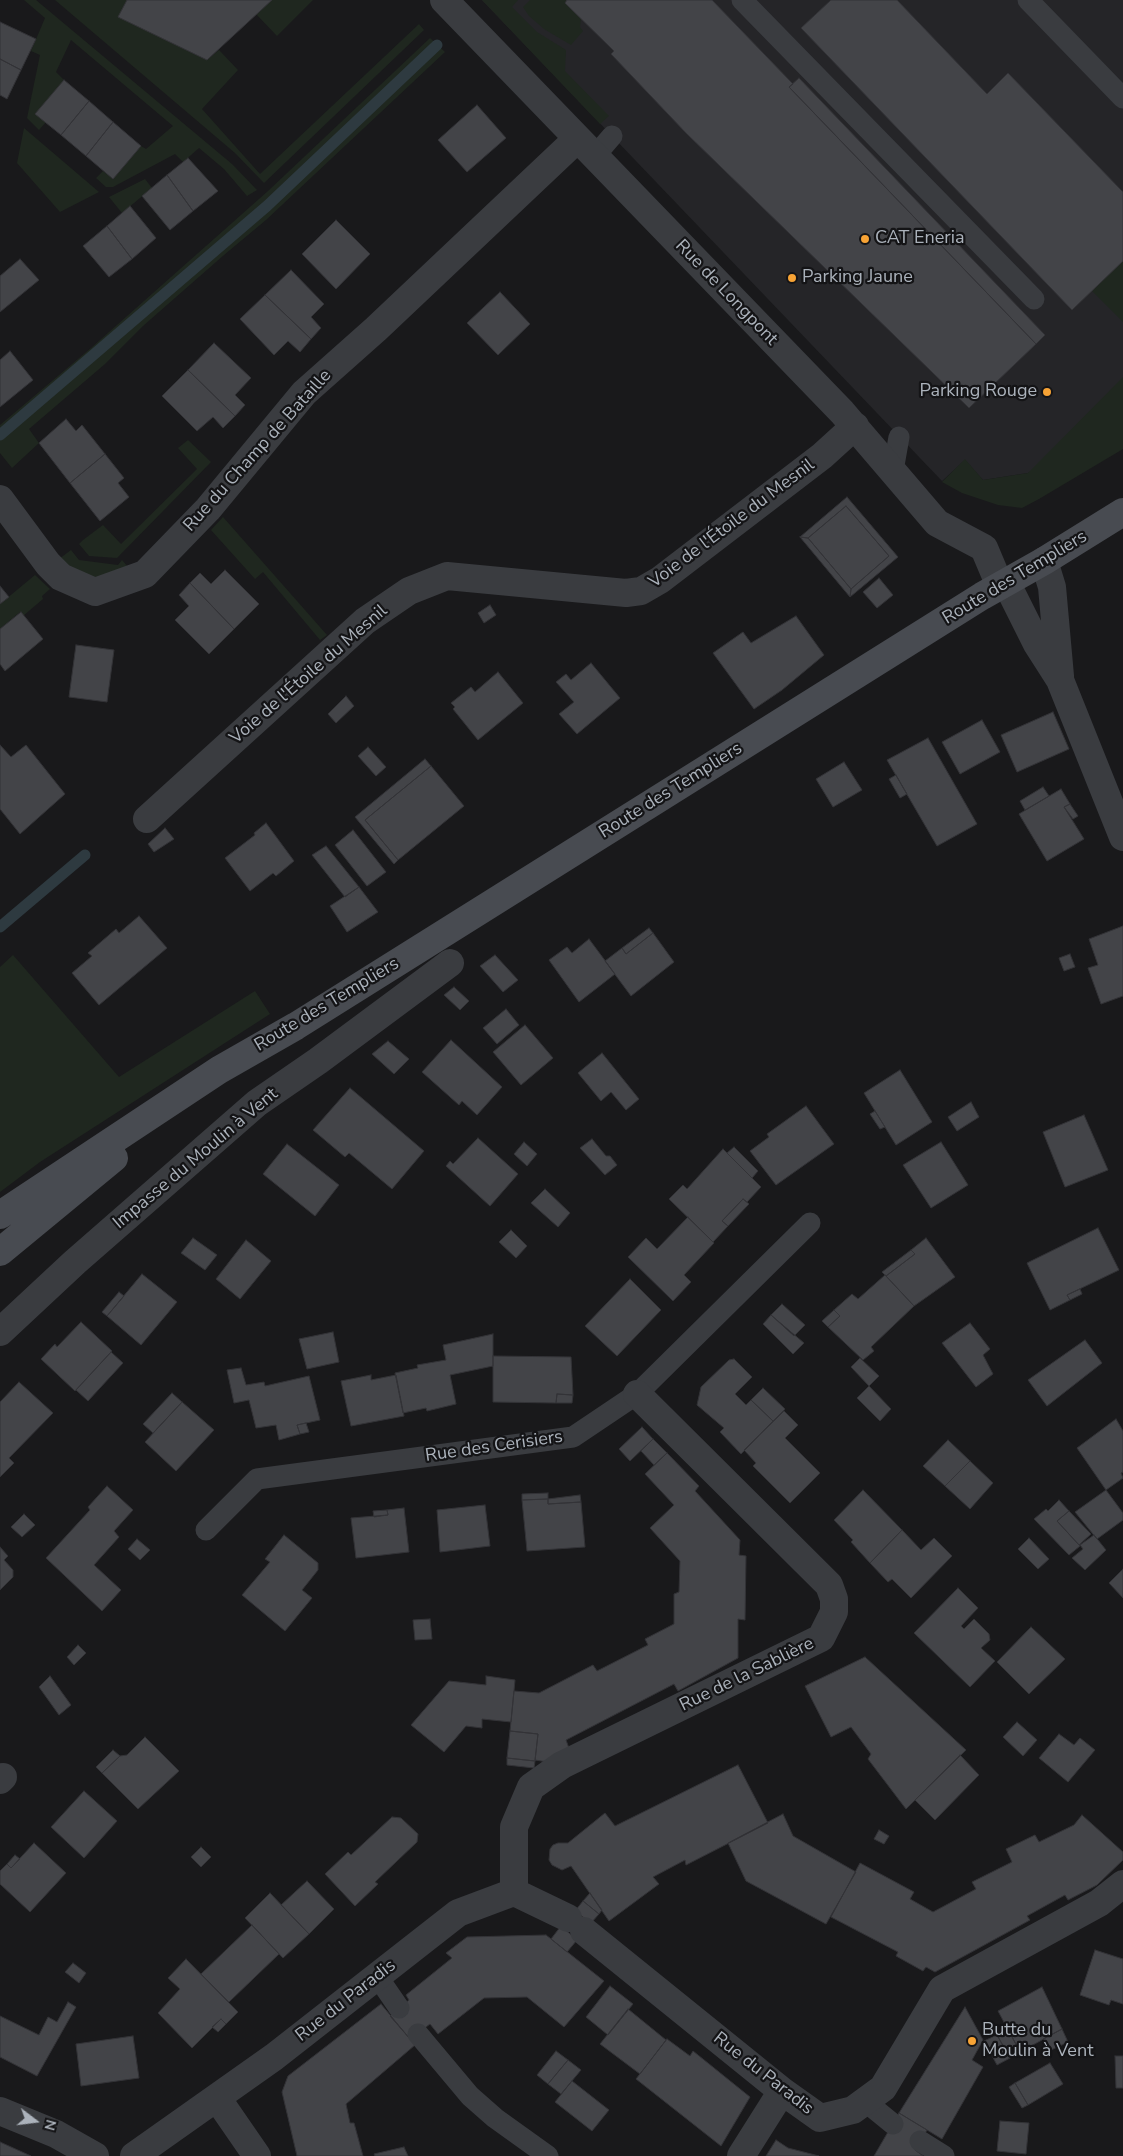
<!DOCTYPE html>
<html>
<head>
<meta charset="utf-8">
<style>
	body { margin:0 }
	#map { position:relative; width:1123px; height:2156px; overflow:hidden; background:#19191b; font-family:"Nunito Sans",sans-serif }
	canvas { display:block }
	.north { position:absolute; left:10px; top:2096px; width:50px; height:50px; -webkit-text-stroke:4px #141416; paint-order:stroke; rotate:105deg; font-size:14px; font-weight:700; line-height:20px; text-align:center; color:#abb2bb }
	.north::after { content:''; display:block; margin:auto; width:18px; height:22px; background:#abb2bb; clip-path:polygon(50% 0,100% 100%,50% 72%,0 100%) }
</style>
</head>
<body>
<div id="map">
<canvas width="1123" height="2156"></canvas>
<div class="north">N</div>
</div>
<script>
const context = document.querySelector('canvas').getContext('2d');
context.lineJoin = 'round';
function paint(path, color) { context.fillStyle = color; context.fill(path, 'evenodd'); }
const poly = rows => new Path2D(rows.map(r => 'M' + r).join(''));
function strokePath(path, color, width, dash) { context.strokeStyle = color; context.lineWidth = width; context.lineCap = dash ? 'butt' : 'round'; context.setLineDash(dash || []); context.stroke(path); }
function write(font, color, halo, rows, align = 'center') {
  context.font = font + ' "Nunito Sans",sans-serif'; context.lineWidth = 4.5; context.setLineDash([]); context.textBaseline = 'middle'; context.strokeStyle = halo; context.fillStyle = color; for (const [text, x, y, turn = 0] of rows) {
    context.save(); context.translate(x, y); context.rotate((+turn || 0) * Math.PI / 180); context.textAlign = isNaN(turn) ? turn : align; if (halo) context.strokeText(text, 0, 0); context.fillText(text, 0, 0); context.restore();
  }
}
paint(poly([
	[482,0,1123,0,1123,422,1028,473,983,480,965,460,942,481]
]), '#252528');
paint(poly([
	[24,0,36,0,232,164,257,190,247,196,224,169,199,148,183,162,175,154,113,187,106,187,96,178,103,171,113,179,141,146,146,149,173,126,71,40,56,72,64,80,46,122,39,130,27,118,40,55,31,51,45,18],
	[55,0,127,0,119,17,207,60,219,50,238,70,202,109,260,174,419,24,424,30,264,183,235,153],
	[272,0,313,0,277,36,256,14],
	[482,0,518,0,512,7,537,32,566,50,565,71,609,116,600,124],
	[530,0,567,0,565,3,581,19,580,27,583,31,571,45,544,29,529,16,523,7],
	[430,38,445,52,266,220,224,255,143,326,105,364,29,429,39,443,12,468,0,453,0,425,91,348,268,191],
	[24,128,99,192,60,212,17,163],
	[145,179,152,188,122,213,109,197],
	[1123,261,1123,322,1092,291],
	[1123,377,1123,449,1039,499,1022,508,998,505,962,493,942,482,965,459,983,480,1028,473],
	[188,440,211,462,117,558,89,556,79,544,83,540,103,525,121,544,197,469,178,448],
	[223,517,327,635,320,640,263,572,255,579,211,530],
	[71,550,79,560,118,565,122,560,128,567,116,574,93,578,78,573,59,559],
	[35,575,50,589,42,596,43,599,23,616,20,612,0,629,0,604],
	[13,955,119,1077,255,991,270,1014,40,1162,0,1192,0,967]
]), '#1f271f');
strokePath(poly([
	[0,435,267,206,437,45],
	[0,927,85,855]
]), '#2e3a40', 11);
const building = poly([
	[127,0,272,0,207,60,118,17,127,0],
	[567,0,712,0,793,84,789,87,1036,344,969,408,686,133,611,54,614,51,565,3,567,0],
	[831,0,897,0,987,94,1008,73,1123,192,1123,261,1072,310,801,28,831,0],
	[0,22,36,39,21,70,0,59,0,22],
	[0,59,21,70,7,99,0,95,0,59],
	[799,78,1045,335,1036,344,789,87,799,78],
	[64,80,89,101,61,135,35,114,64,80],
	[89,101,113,122,86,156,61,135,89,101],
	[477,105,506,138,467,172,438,140,477,105],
	[113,122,141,146,113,179,86,156,113,122],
	[188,158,218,191,193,211,167,175,188,158],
	[167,175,193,211,170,230,142,196,167,175],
	[130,206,156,238,132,259,107,226,130,206],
	[336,220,370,254,336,289,302,254,336,220],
	[107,226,132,259,109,277,83,246,107,226],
	[20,259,39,280,0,312,0,276,20,259],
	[291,270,324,304,311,317,321,328,311,339,265,295,291,270],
	[500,292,530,324,498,355,467,323,500,292],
	[265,295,311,339,300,352,288,341,274,355,240,319,265,295],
	[214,343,251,378,235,395,245,405,235,416,188,370,214,343],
	[10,351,33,380,0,407,0,360,10,351],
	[188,370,235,416,223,428,213,417,197,431,162,396,188,370],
	[66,419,76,431,82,425,105,454,70,483,39,443,66,419],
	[105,454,124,478,118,483,129,497,100,521,70,483,105,454],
	[847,497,898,557,850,597,851,589,889,556,846,506,808,538,800,537,847,497],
	[846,506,889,556,851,589,808,538,846,506],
	[800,537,808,538,851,589,850,597,800,537],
	[225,570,259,604,234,629,190,583,200,573,211,584,225,570],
	[879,578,893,595,877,608,863,592,879,578],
	[190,583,234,629,209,654,175,620,189,606,179,595,190,583],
	[0,586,9,597,0,604,0,586],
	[490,605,496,615,484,623,478,613,490,605],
	[21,612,43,639,5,671,0,664,0,629,21,612],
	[796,616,824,655,782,690,754,709,713,653,743,632,751,643,796,616],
	[76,645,114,650,107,702,69,697,76,645],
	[591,663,620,698,577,734,559,714,574,702,556,682,566,674,571,680,591,663],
	[498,672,523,703,478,740,453,709,455,707,451,703,471,687,475,692,498,672],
	[346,696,354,706,336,723,328,714,346,696],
	[1053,712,1069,749,1017,772,1001,735,1053,712],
	[982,720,1000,752,960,774,942,742,982,720],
	[928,738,977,824,937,846,887,760,928,738],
	[0,745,11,757,26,745,65,794,20,834,0,809,0,745],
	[368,747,386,767,376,776,358,756,368,747],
	[425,759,431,766,365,820,398,860,394,864,355,817,425,759],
	[844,762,862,790,833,807,816,779,844,762],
	[431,766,464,806,398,860,365,820,431,766],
	[896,775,907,794,900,798,889,779,896,775],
	[1043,787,1049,796,1025,810,1020,801,1043,787],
	[1061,789,1070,804,1064,807,1084,839,1047,861,1019,814,1061,789],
	[1070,804,1078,816,1073,819,1064,807,1070,804],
	[266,823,294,861,276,876,273,873,250,891,225,858,255,835,254,833,266,823],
	[165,828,174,839,154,852,148,844,165,828],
	[353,830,386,872,367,886,335,845,353,830],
	[326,846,359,887,345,897,312,855,326,846],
	[359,887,378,912,347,932,330,906,359,887],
	[139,916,167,948,99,1005,72,973,92,956,88,953,116,929,119,933,139,916],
	[1123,926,1123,996,1101,1004,1088,968,1098,965,1089,939,1123,926],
	[649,928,653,933,626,954,622,948,649,928],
	[653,933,674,962,631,996,605,961,622,948,626,954,653,933],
	[589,939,615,974,579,1002,549,960,567,947,572,953,589,939],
	[1070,954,1075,967,1064,971,1059,958,1070,954],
	[495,955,518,980,503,992,480,966,495,955],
	[454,987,469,1001,460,1010,444,995,454,987],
	[506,1009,519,1025,497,1044,483,1028,506,1009],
	[525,1025,553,1058,521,1085,493,1052,525,1025],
	[451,1040,502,1087,477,1115,462,1101,459,1105,422,1072,451,1040],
	[388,1041,409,1059,394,1074,372,1054,388,1041],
	[602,1053,639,1099,626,1110,611,1092,601,1101,578,1073,602,1053],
	[900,1070,932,1122,896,1145,864,1093,900,1070],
	[350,1088,424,1151,392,1189,349,1153,345,1157,313,1130,350,1088],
	[971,1102,979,1117,957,1131,948,1117,971,1102],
	[806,1106,834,1144,776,1185,750,1151,769,1137,767,1134,806,1106],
	[875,1111,885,1127,880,1129,870,1114,875,1111],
	[1084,1115,1108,1170,1065,1187,1043,1132,1084,1115],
	[478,1138,518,1174,490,1206,446,1166,450,1161,453,1164,478,1138],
	[592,1139,606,1156,610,1156,617,1165,605,1175,580,1148,592,1139],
	[524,1142,537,1154,527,1166,514,1154,524,1142],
	[941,1142,968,1185,931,1208,903,1165,941,1142],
	[287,1144,339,1185,315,1216,263,1174,287,1144],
	[734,1147,758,1171,752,1178,727,1153,734,1147],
	[723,1149,761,1187,747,1202,743,1199,722,1221,728,1226,713,1242,669,1199,683,1185,687,1189,723,1149],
	[545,1189,570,1213,558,1227,531,1203,545,1189],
	[743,1199,749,1204,728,1226,722,1221,743,1199],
	[688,1217,714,1243,684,1275,691,1282,673,1301,628,1257,646,1238,657,1249,688,1217],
	[1098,1228,1119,1270,1067,1295,1070,1300,1050,1310,1027,1263,1098,1228],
	[511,1230,527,1246,516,1258,499,1242,511,1230],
	[193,1238,217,1255,205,1270,181,1253,193,1238],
	[926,1238,955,1277,914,1306,886,1276,915,1254,911,1250,926,1238],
	[246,1240,271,1261,240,1299,216,1279,246,1240],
	[911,1250,915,1254,886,1276,882,1272,911,1250],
	[142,1274,177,1302,141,1345,107,1316,142,1274],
	[885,1275,914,1306,871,1347,874,1351,863,1360,828,1327,840,1316,834,1310,852,1294,858,1299,885,1275],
	[630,1279,661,1310,617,1356,585,1326,630,1279],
	[1080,1289,1082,1294,1070,1300,1067,1295,1080,1289],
	[119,1292,124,1296,107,1316,102,1312,119,1292],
	[782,1304,805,1325,794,1336,771,1315,782,1304],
	[834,1310,840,1316,828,1327,822,1321,834,1310],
	[771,1315,804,1343,793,1354,763,1324,771,1315],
	[81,1322,112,1351,75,1391,41,1359,55,1344,57,1347,81,1322],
	[970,1323,990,1349,983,1355,993,1374,976,1387,942,1343,970,1323],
	[333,1332,339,1362,307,1369,299,1339,333,1332],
	[493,1334,493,1366,450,1375,456,1404,427,1411,426,1408,403,1413,395,1373,418,1368,417,1365,446,1360,443,1345,493,1334],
	[1085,1340,1102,1363,1047,1406,1028,1380,1085,1340],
	[111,1352,123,1363,88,1401,76,1390,111,1352],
	[493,1356,571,1357,573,1395,557,1394,556,1403,493,1402,493,1356],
	[860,1358,879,1376,869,1386,851,1367,860,1358],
	[734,1359,752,1377,735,1394,746,1405,751,1400,773,1421,741,1454,720,1432,724,1428,697,1405,701,1387,729,1360,734,1359],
	[241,1368,246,1385,264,1382,265,1386,309,1376,320,1420,297,1425,300,1434,279,1440,276,1425,256,1428,249,1400,234,1403,227,1370,241,1368],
	[371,1375,371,1380,396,1375,404,1416,351,1426,341,1381,371,1375],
	[19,1382,53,1413,9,1458,14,1463,0,1477,0,1402,19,1382],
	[869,1386,891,1409,880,1421,857,1398,869,1386],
	[763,1388,785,1409,773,1421,751,1400,763,1388],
	[172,1393,182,1402,153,1433,143,1424,172,1393],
	[557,1394,573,1395,572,1403,556,1403,557,1394],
	[182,1402,214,1430,176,1471,145,1442,182,1402],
	[784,1411,798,1425,785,1438,820,1473,790,1503,753,1466,756,1463,744,1450,784,1411],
	[1116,1419,1123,1431,1123,1472,1121,1473,1123,1478,1106,1490,1077,1448,1116,1419],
	[306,1423,309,1432,300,1434,297,1425,306,1423],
	[642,1427,653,1439,630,1461,619,1449,642,1427],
	[653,1439,667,1453,654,1465,641,1451,653,1439],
	[948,1440,970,1461,945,1486,923,1466,948,1440],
	[667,1453,699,1486,695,1491,740,1540,739,1555,746,1556,745,1620,738,1619,738,1658,678,1691,674,1684,566,1740,570,1751,548,1762,535,1760,538,1734,510,1731,514,1691,539,1693,593,1665,597,1671,648,1645,645,1639,674,1624,674,1594,679,1592,680,1561,650,1528,674,1505,645,1474,667,1453],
	[970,1461,993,1483,970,1509,945,1486,970,1461],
	[107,1486,133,1510,114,1531,119,1537,94,1565,121,1590,102,1611,46,1558,90,1510,88,1507,107,1486],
	[863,1490,902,1530,870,1563,851,1542,853,1540,834,1520,863,1490],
	[1106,1490,1123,1513,1123,1520,1097,1539,1075,1512,1106,1490],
	[548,1493,548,1499,522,1500,522,1494,548,1493],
	[580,1495,581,1502,548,1504,548,1499,580,1495],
	[548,1499,548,1504,581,1502,585,1547,527,1551,522,1500,548,1499],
	[1059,1500,1069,1511,1057,1521,1080,1546,1069,1555,1034,1519,1046,1509,1048,1511,1059,1500],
	[485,1505,490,1546,440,1552,437,1510,485,1505],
	[404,1508,409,1552,356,1558,351,1518,388,1515,387,1510,404,1508],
	[387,1510,388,1515,374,1517,373,1511,387,1510],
	[1069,1511,1091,1534,1079,1545,1057,1521,1069,1511],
	[24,1514,35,1525,22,1537,11,1527,24,1514],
	[902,1530,921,1550,934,1538,952,1556,911,1598,892,1579,888,1582,870,1563,902,1530],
	[284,1535,318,1563,318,1570,302,1590,312,1598,285,1631,242,1595,270,1562,265,1559,284,1535],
	[1094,1535,1106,1550,1085,1570,1072,1558,1083,1549,1080,1545,1094,1535],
	[1029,1538,1049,1559,1038,1569,1018,1549,1029,1538],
	[137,1539,150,1550,140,1560,128,1549,137,1539],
	[0,1547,8,1556,4,1560,13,1570,13,1577,0,1590,0,1547],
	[1123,1569,1123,1598,1109,1583,1123,1569],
	[958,1588,978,1608,961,1626,964,1629,974,1619,989,1634,990,1640,981,1648,995,1661,970,1687,914,1633,958,1588],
	[430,1619,432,1639,415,1640,413,1620,430,1619],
	[1031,1627,1065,1659,1029,1694,997,1662,1031,1627],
	[78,1645,86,1653,74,1665,67,1657,78,1645],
	[865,1657,966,1750,906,1809,868,1759,871,1754,851,1727,831,1737,805,1686,865,1657],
	[50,1676,71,1705,59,1715,39,1687,50,1676],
	[486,1676,515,1680,511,1722,482,1719,482,1728,466,1726,444,1752,411,1725,449,1681,486,1685,486,1676],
	[1017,1722,1037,1740,1023,1756,1003,1737,1017,1722],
	[510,1731,538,1734,535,1761,507,1758,510,1731],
	[1059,1734,1074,1745,1080,1738,1095,1750,1068,1782,1039,1758,1059,1734],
	[145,1737,179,1771,138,1809,102,1773,120,1756,127,1755,145,1737],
	[113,1750,120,1756,102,1773,96,1767,113,1750],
	[960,1755,979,1775,935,1820,915,1800,960,1755],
	[507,1758,535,1761,534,1768,507,1765,507,1758],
	[738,1765,768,1823,686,1865,685,1860,653,1877,659,1884,609,1921,571,1866,562,1870,552,1865,549,1860,550,1849,553,1845,558,1843,568,1843,605,1813,615,1826,738,1765],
	[84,1791,117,1821,84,1858,51,1827,84,1791],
	[783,1814,793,1836,856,1872,826,1924,746,1881,728,1843,783,1814],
	[1082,1815,1123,1852,1123,1860,1097,1885,1068,1900,1065,1895,1027,1916,1030,1920,935,1972,926,1967,923,1971,896,1956,898,1952,831,1917,860,1863,914,1892,910,1899,933,1912,976,1889,972,1882,1012,1862,1006,1849,1035,1835,1039,1842,1074,1825,1082,1815],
	[392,1817,401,1818,418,1834,417,1842,375,1882,378,1884,355,1906,325,1874,348,1852,351,1855,392,1817],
	[879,1830,889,1836,884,1844,874,1839,879,1830],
	[34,1843,66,1873,30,1912,0,1884,0,1871,7,1864,11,1868,34,1843],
	[201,1847,211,1857,201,1867,191,1857,201,1847],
	[15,1855,20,1859,11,1868,7,1864,15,1855],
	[307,1881,334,1909,309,1934,281,1905,307,1881],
	[270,1893,309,1934,283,1958,245,1918,270,1893],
	[590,1893,602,1910,599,1914,583,1901,590,1893],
	[583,1901,599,1914,591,1923,575,1911,583,1901],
	[252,1925,279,1954,229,2002,201,1974,252,1925],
	[561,1926,577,1940,567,1952,551,1939,561,1926],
	[546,1935,604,1981,564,2027,527,1997,484,1998,438,2034,430,2024,410,2039,390,2016,409,2000,406,1995,452,1958,446,1953,467,1937,546,1935],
	[1095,1950,1123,1959,1123,2004,1111,2000,1109,2005,1080,1995,1095,1950],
	[186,1959,238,2012,226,2024,221,2019,192,2048,158,2013,180,1989,168,1978,186,1959],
	[73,1963,86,1973,79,1983,65,1972,73,1963],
	[610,1986,633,2004,608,2035,586,2017,610,1986],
	[1042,1987,1062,2029,1020,2052,998,2011,1042,1987],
	[68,2002,76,2007,37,2076,0,2057,0,2016,39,2035,48,2017,57,2022,68,2002],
	[381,2004,415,2045,346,2104,350,2123,354,2123,363,2156,297,2156,282,2092,288,2076,381,2004],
	[965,2007,983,2040,972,2060,983,2067,942,2139,899,2113,965,2007],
	[628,2009,666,2040,640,2074,600,2044,628,2009],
	[221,2019,226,2024,218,2032,212,2027,221,2019],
	[1008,2029,1020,2052,1010,2058,997,2035,1008,2029],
	[1062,2029,1068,2042,1049,2051,1043,2039,1062,2029],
	[997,2035,1010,2058,997,2065,984,2041,997,2035],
	[133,2036,139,2078,81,2086,76,2044,133,2036],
	[667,2039,690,2056,693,2051,750,2097,721,2146,636,2079,667,2039],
	[556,2051,568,2060,548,2084,537,2075,556,2051],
	[1115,2056,1123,2056,1123,2088,1116,2088,1115,2056],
	[568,2060,581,2070,561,2094,548,2084,568,2060],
	[1050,2063,1063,2084,1028,2105,1015,2083,1050,2063],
	[572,2081,609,2110,592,2131,555,2102,572,2081],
	[1015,2083,1028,2105,1022,2108,1009,2087,1015,2083],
	[899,2113,927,2130,915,2150,923,2156,874,2156,899,2113],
	[1000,2121,1029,2123,1026,2154,997,2151,1000,2121],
	[776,2140,788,2148,819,2156,766,2156,776,2140],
	[0,2142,31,2156,0,2156,0,2142],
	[404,2147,408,2156,375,2156,374,2154,404,2147]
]);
paint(building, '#434448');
strokePath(building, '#333337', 1);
strokePath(poly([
	[742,0,1034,299],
	[1028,0,1123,98],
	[594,157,612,136],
	[893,471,899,437],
	[206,1530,257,1479,573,1437,637,1394,810,1223],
	[377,1976,399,2008],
	[418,2034,470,2096,495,2118,548,2156],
	[866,2102,893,2124],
	[920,2141,944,2156]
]), '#3a3c40', 21);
strokePath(poly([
	[444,0,842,412,937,523,984,548,1000,586],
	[0,499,48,564,61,577,95,592,145,574,208,509,304,393,376,329,577,139],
	[1044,561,1052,587,1060,676],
	[1006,582,1037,644,1060,680,1123,837],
	[147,819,365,621,409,591,447,576,626,593,641,591,660,580,822,456,855,426],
	[0,1332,75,1262,257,1103,318,1061,450,963],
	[0,1780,3,1777],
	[514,1892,514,1827,531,1787,562,1765,821,1638,834,1612,834,1599,829,1585,637,1394],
	[584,1931,782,2091,820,2118,853,2110,883,2088,942,1989,1099,1903,1123,1884],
	[217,2098,257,2156],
	[0,2111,56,2134,95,2156],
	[134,2156,274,2057,458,1913,514,1892,568,1918],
	[741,2156,782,2091]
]), '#3a3c40', 28);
strokePath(poly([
	[0,1215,219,1070,296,1026,982,596,1044,561,1123,512],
	[0,1252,114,1158]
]), '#484b51', 28);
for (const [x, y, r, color] of [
	[865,239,5,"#f7a335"],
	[792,278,5,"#f7a335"],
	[1047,392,5,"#f7a335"],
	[972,2041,5,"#f7a335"]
]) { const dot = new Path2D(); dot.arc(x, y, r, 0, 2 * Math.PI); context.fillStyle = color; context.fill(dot); strokePath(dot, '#141416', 2); }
write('18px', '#abb2bb', '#141416', [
	["CAT Eneria",875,239],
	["Parking Jaune",802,278],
	["Parking Rouge",1037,392,"right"],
	["Butte du",982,2031],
	["Moulin à Vent",982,2052]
], 'left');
write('18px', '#abb2bb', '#141416', [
	["Rue de Longpont",726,293,46],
	["Rue du Champ de Bataille",258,451,-48],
	["Voie de l'Étoile du Mesnil",732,524,-37],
	["Route des Templiers",1015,578,-31],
	["Voie de l'Étoile du Mesnil",309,675,-41],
	["Route des Templiers",671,791,-32],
	["Route des Templiers",327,1005,-31],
	["Impasse du Moulin à Vent",196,1159,-40],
	["Rue des Cerisiers",494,1447,-8],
	["Rue de la Sablière",747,1675,-26],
	["Rue du Paradis",346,2001,-38],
	["Rue du Paradis",763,2074,38]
]);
</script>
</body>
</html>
